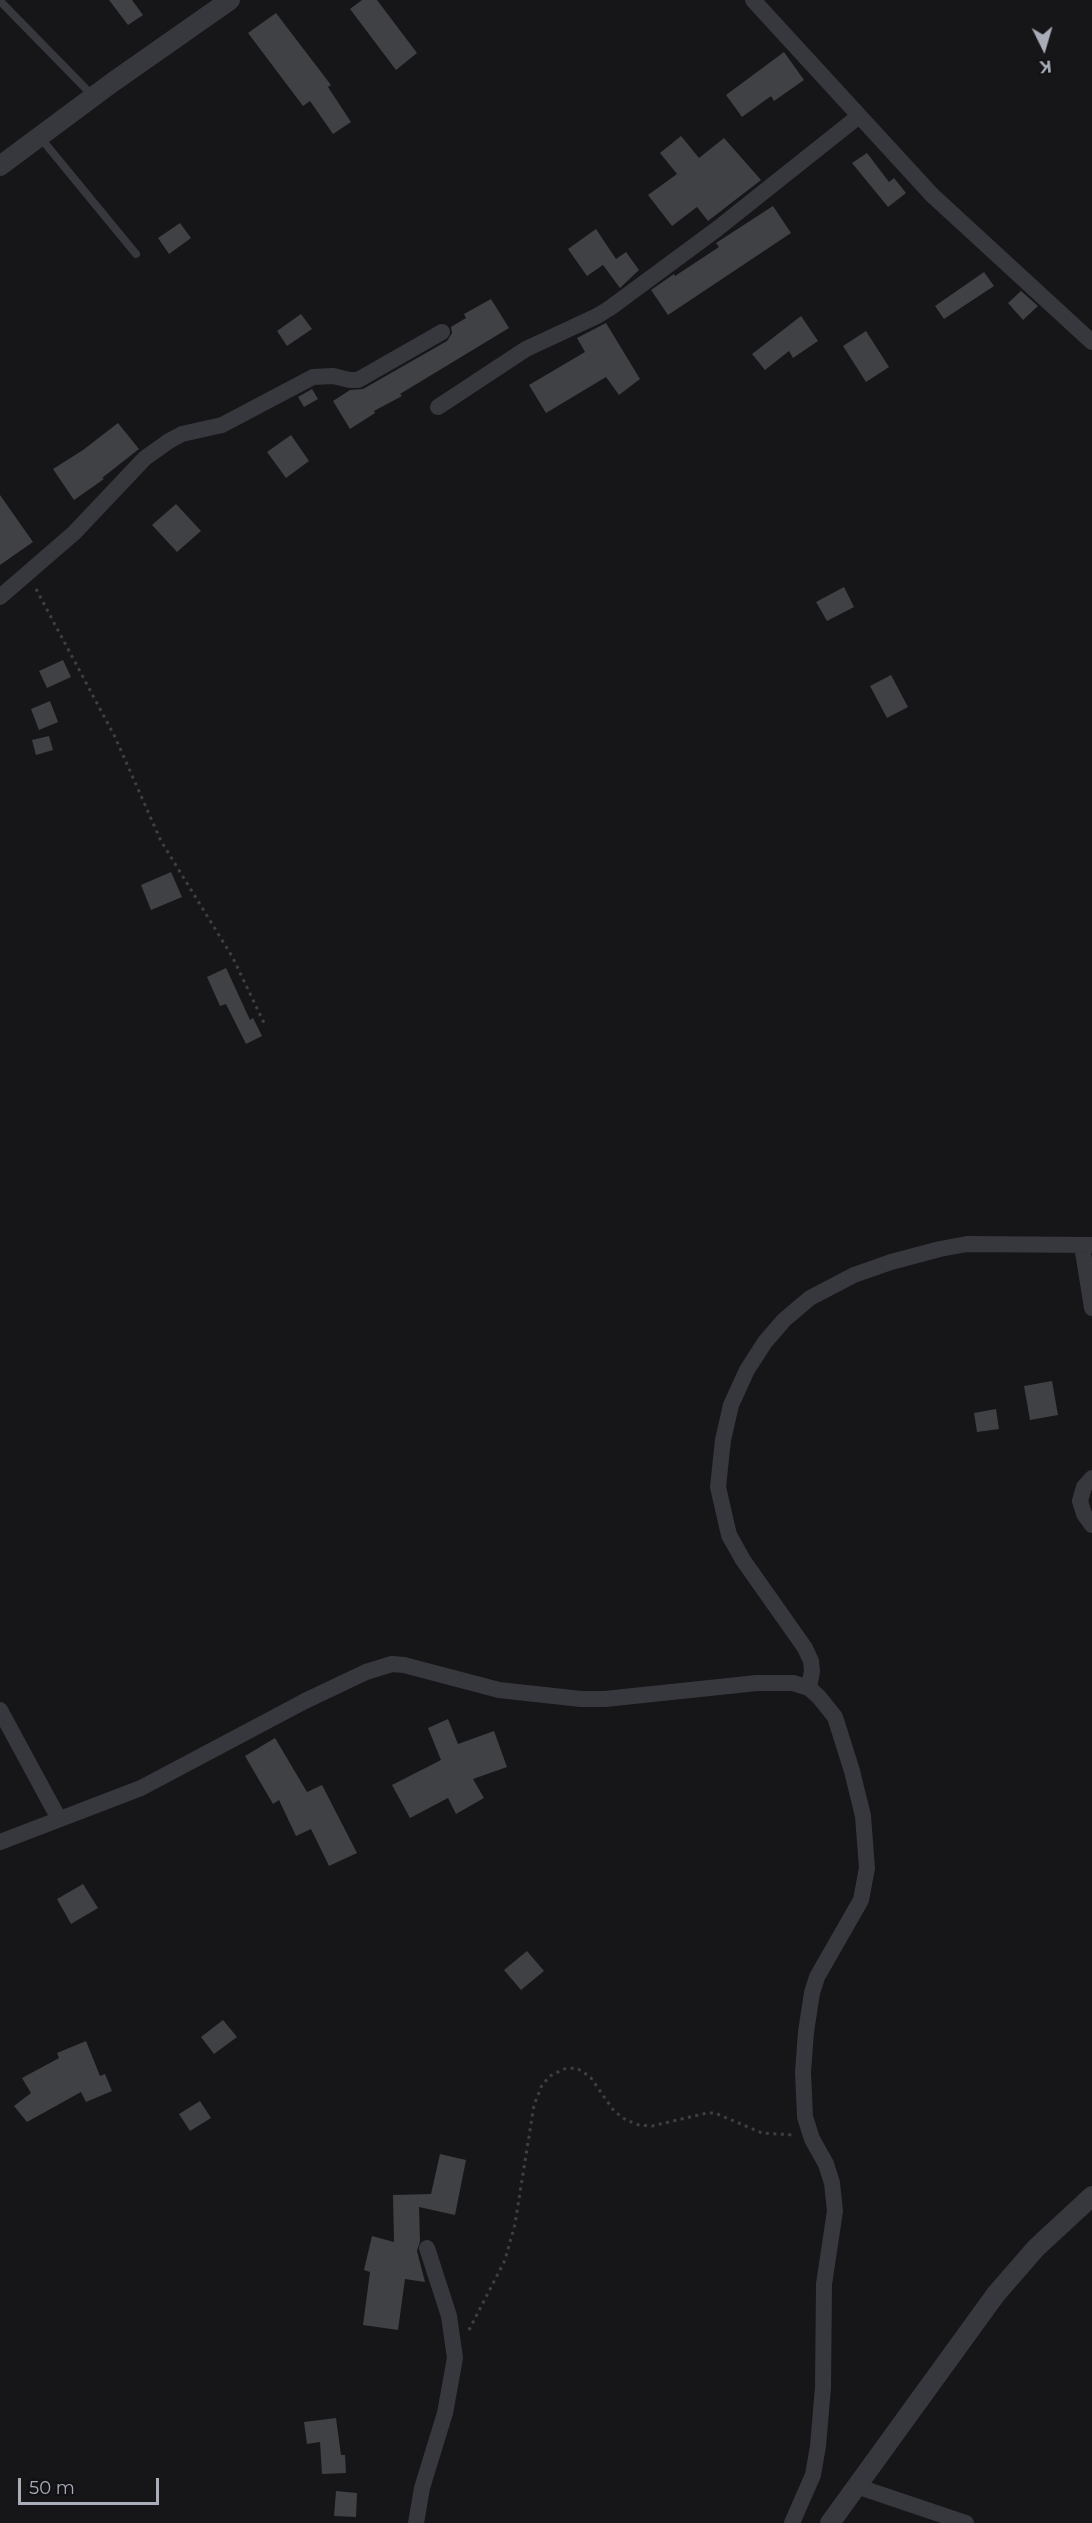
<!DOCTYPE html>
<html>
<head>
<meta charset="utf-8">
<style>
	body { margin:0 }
	#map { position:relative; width:1092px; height:2523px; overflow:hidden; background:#161618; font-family:Montserrat,sans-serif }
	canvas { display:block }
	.north { position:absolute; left:1014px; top:18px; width:60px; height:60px; -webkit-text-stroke:4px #111113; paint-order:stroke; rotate:175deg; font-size:16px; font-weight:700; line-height:24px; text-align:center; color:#a8adb8 }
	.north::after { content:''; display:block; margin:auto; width:21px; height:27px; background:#a8adb8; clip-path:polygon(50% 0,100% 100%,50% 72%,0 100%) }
	.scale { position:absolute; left:18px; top:2478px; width:141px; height:27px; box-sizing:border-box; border:3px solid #a8adb8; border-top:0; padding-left:8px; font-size:18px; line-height:21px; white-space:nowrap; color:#a8adb8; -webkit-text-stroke:4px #111113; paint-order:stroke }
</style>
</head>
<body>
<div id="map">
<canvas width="1092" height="2523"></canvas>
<div class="north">K</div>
<div class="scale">50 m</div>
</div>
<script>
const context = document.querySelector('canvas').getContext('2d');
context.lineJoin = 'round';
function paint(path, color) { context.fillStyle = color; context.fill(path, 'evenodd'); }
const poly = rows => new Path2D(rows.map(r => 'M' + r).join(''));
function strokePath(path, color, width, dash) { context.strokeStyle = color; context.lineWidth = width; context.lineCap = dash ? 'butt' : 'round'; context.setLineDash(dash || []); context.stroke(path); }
paint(poly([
	[109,0,132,0,143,15,128,25],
	[362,0,377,0,417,53,396,70,350,9],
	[276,13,331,85,328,87,351,122,333,134,310,101,303,106,248,33],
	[784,52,804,80,774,101,771,96,742,117,726,95],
	[681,136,699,158,724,138,761,180,708,221,697,207,672,226,648,195,677,174,660,153],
	[867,153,889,182,894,178,906,193,888,207,852,163],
	[773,206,791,233,668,315,651,290,674,274,675,276,719,247,716,243],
	[180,223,191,238,169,254,158,238],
	[596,229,616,259,626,252,639,270,620,288,603,265,587,276,568,249],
	[984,272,994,286,944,319,935,306],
	[1021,291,1038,306,1023,320,1008,303],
	[491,299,509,328,400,394,402,396,374,411,375,413,350,429,333,401,350,390,363,389,447,341,452,333,451,327,466,318,464,314],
	[301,314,312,329,287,346,277,331],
	[801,316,818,341,793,358,789,351,765,370,752,354],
	[606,323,640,379,619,395,606,377,546,413,529,385,585,352,577,338],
	[866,331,889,367,866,382,843,346],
	[312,389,318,399,304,407,298,397],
	[118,423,139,449,102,478,104,479,74,500,53,469,83,450],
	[291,435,309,461,286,478,267,452],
	[0,495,33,542,0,565],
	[176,504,201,531,177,552,152,525],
	[844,587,854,607,827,621,816,602],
	[63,660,71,677,47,688,39,671],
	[891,675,908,707,887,718,870,686],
	[50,701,58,722,39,730,31,709],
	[49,736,53,750,36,755,32,740],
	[171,872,182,897,151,910,141,885],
	[226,968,250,1020,253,1018,262,1036,246,1044,226,1004,220,1006,207,977],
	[1052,1381,1058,1415,1030,1420,1024,1386],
	[996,1409,999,1429,977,1432,974,1413],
	[448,1719,458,1744,494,1731,507,1767,473,1779,484,1798,456,1814,448,1798,410,1818,392,1785,441,1760,428,1728],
	[275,1738,307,1792,322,1785,357,1853,329,1866,311,1829,296,1836,279,1800,273,1804,245,1756],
	[83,1884,98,1908,71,1924,57,1899],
	[527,1951,544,1971,521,1990,504,1970],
	[223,2020,237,2037,214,2054,201,2037],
	[86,2041,100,2076,105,2074,112,2091,86,2102,81,2092,27,2122,14,2106,31,2093,22,2078,59,2058,57,2053],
	[200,2101,211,2118,190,2131,179,2114],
	[440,2154,466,2160,455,2215,419,2207,420,2241,417,2251,425,2282,405,2279,398,2330,363,2325,370,2272,364,2270,372,2236,394,2242,393,2195,431,2194],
	[336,2418,341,2455,345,2455,346,2473,322,2474,320,2442,307,2444,304,2422],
	[336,2491,357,2493,356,2517,334,2516]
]), '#404145');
strokePath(poly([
	[36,589,115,737,161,841,233,958,265,1025],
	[469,2330,505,2260,515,2224,534,2105,542,2085,550,2076,564,2069,575,2068,582,2071,591,2078,614,2111,626,2120,639,2125,652,2126,707,2113,715,2113,762,2133,794,2135]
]), '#3d3f44', 3, [3, 4.5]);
strokePath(poly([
	[0,1,93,96],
	[39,136,136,254]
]), '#37383d', 8);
strokePath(poly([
	[753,0,932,195,1092,342],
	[438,407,526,349,597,316,610,308,717,229,859,116],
	[0,597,74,533,145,458,169,441,182,434,222,425,313,377,333,376,350,380,358,380,442,332],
	[1082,1246,1092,1308],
	[1092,1478,1084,1487,1080,1501,1084,1514,1092,1525],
	[809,1688,812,1671,811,1661,805,1648,743,1560,729,1535,718,1487,723,1440,731,1405,747,1370,765,1342,784,1320,810,1298,854,1275,891,1262,940,1249,967,1244,1092,1245],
	[0,1710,59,1819],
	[0,1842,141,1788,305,1701,366,1672,392,1664,404,1665,499,1690,581,1699,605,1699,757,1683,793,1683,809,1688,819,1697,835,1717,852,1771,863,1816,867,1868,861,1900,817,1977,812,1993,806,2032,803,2072,805,2117,812,2139,826,2164,832,2183,835,2211,824,2284,823,2387,818,2446,813,2475,792,2523],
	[856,2486,966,2523],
	[416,2523,422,2488,445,2413,455,2358,449,2316,427,2248]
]), '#37383d', 16);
strokePath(poly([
	[0,166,113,82,230,0],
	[830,2523,996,2294,1036,2248,1092,2196]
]), '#37383d', 20);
</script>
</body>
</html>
